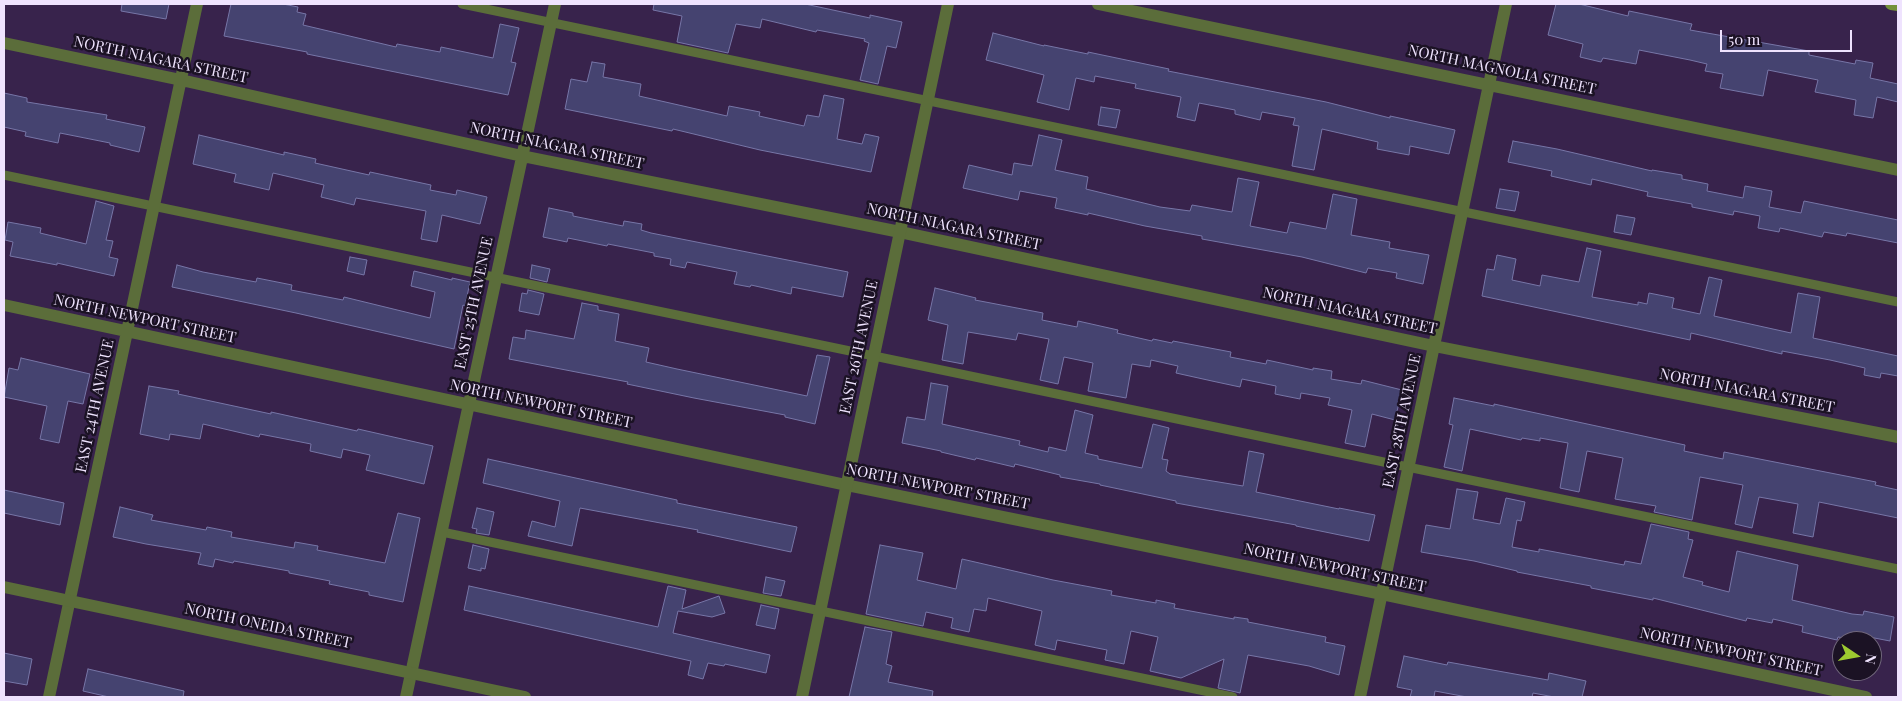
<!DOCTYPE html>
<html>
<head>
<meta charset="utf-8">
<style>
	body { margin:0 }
	#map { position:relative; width:1902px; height:701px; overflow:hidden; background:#38234c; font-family:"Playfair Display",serif }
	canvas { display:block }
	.frame { position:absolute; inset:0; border:5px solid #efe3fe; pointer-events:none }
	.north { position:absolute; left:1832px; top:631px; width:50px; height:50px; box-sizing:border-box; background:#1b1224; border:1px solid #70667b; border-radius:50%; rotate:102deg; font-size:14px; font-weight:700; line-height:20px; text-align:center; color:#efe3fe }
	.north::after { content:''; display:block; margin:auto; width:18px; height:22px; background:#9dca30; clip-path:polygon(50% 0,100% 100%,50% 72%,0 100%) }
	.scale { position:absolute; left:1720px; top:30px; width:132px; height:22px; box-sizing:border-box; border:2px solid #efe3fe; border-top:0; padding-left:6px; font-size:15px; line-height:18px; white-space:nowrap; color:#efe3fe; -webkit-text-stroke:4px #1b1224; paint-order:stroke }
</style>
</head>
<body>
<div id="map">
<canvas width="1902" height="701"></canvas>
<div class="frame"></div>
<div class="north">N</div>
<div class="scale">50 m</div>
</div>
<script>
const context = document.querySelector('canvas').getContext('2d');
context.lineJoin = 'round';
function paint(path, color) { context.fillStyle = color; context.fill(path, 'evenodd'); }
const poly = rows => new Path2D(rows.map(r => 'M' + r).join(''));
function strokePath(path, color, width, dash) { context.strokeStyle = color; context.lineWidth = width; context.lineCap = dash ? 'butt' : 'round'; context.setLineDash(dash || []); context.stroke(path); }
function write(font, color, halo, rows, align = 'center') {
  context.font = font + ' "Playfair Display",serif'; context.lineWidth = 5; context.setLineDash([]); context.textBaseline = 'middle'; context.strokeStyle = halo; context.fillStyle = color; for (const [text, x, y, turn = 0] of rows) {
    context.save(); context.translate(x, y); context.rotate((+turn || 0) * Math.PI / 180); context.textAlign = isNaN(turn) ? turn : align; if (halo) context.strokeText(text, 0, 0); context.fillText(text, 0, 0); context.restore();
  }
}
const building = poly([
	[122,4,169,4,166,19,121,11,122,4],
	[231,4,283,4,298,7,297,12,306,14,303,25,396,47,397,44,440,52,441,47,493,58,500,24,519,28,511,62,516,63,508,95,307,54,307,52,224,36,231,4],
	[654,4,805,4,870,18,870,15,902,22,896,48,887,46,878,84,860,80,869,43,864,41,865,39,817,30,816,32,762,19,760,28,736,24,728,53,677,42,682,16,653,10,654,4],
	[1556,4,1579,4,1628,16,1629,11,1692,24,1690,30,1809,51,1809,55,1855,64,1856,60,1873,63,1870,78,1898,84,1898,102,1877,97,1873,118,1854,115,1856,100,1815,92,1818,80,1768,70,1763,96,1720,88,1723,74,1705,71,1707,64,1690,60,1639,50,1636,64,1603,58,1601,62,1580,57,1583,44,1548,35,1556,4],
	[993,33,1044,46,1044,45,1088,54,1088,52,1169,69,1168,71,1326,102,1390,118,1390,116,1455,130,1449,154,1410,146,1409,155,1377,149,1378,142,1322,129,1314,170,1292,166,1299,126,1293,125,1295,118,1262,112,1260,120,1235,114,1235,110,1199,103,1195,121,1177,117,1181,97,1135,88,1136,84,1095,76,1094,82,1076,78,1069,110,1037,102,1044,75,986,60,993,33],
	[592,62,605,64,603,77,641,84,639,96,727,116,729,106,760,112,759,116,804,126,807,115,819,117,824,95,844,99,837,139,862,144,865,134,879,137,871,172,760,150,673,129,672,131,565,109,571,79,587,82,592,62],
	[4,93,27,98,27,102,107,115,106,119,145,127,139,152,110,145,110,143,60,133,58,143,25,136,26,132,4,127,4,93],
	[1101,107,1120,110,1116,128,1098,125,1101,107],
	[199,135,284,155,284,152,316,159,315,163,369,175,370,172,431,185,430,190,456,195,457,190,487,197,480,224,442,215,437,242,421,239,426,211,356,198,354,205,321,197,324,185,273,173,269,190,234,182,236,174,193,164,199,135],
	[1039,135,1062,140,1055,170,1088,177,1086,189,1160,207,1190,211,1192,205,1232,212,1238,178,1259,182,1250,226,1287,233,1290,222,1326,229,1333,194,1357,199,1351,235,1390,242,1389,248,1429,255,1423,284,1396,278,1397,273,1368,268,1366,273,1302,257,1202,239,1202,236,1145,226,1088,213,1088,215,1055,208,1057,198,1020,191,1018,200,963,188,969,165,1012,175,1014,163,1032,166,1039,135],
	[1513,141,1557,149,1652,171,1652,170,1682,175,1682,179,1708,184,1707,191,1743,198,1745,186,1772,191,1769,207,1801,213,1804,201,1898,220,1898,243,1847,233,1846,236,1824,232,1822,237,1780,228,1779,232,1758,228,1760,216,1734,211,1733,215,1692,207,1692,204,1647,196,1648,192,1592,179,1591,185,1551,176,1552,171,1508,162,1513,141],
	[1500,189,1519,192,1515,211,1496,208,1500,189],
	[96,201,114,206,106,240,113,241,109,257,118,259,114,276,57,263,57,265,10,256,13,242,5,240,8,222,41,228,40,233,86,244,96,201],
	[549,208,573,213,573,216,623,226,624,221,642,224,641,230,651,233,848,272,843,297,792,287,791,294,751,285,750,287,734,284,737,272,687,262,685,268,670,265,671,259,654,256,654,253,608,244,607,246,568,238,567,242,543,237,549,208],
	[1617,215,1635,218,1631,235,1614,232,1617,215],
	[1587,248,1601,251,1592,297,1638,305,1638,302,1647,304,1649,293,1674,298,1672,308,1700,314,1709,277,1722,280,1714,316,1791,333,1798,293,1820,297,1813,338,1898,356,1898,376,1881,373,1880,378,1864,375,1865,368,1830,360,1782,351,1782,354,1691,333,1690,340,1482,296,1487,269,1494,270,1497,255,1516,259,1512,280,1540,286,1542,275,1579,282,1587,248],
	[350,257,367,260,364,275,347,271,350,257],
	[177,265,203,272,256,282,257,278,292,285,291,290,343,300,344,297,430,318,435,292,411,286,414,271,452,280,452,278,470,282,465,306,463,305,454,349,296,313,172,287,177,265],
	[532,265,550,269,547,282,530,278,532,265],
	[935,288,976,298,975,300,1043,313,1042,320,1077,327,1078,321,1118,330,1117,333,1152,341,1153,339,1172,343,1173,341,1231,352,1230,357,1266,364,1267,360,1313,370,1313,368,1332,371,1331,379,1361,384,1362,380,1402,390,1395,420,1372,414,1365,447,1345,443,1352,410,1328,405,1330,398,1301,393,1300,399,1275,394,1276,386,1242,379,1240,387,1212,381,1176,373,1178,366,1151,360,1150,367,1132,364,1126,398,1088,391,1093,363,1064,357,1058,384,1040,380,1049,339,1018,333,1016,340,968,332,963,364,942,360,948,325,928,320,935,288],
	[528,290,544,294,539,315,519,311,522,293,527,294,528,290],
	[582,303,598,306,598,310,619,314,615,341,649,348,646,362,677,369,807,396,817,355,830,357,815,424,785,417,785,415,694,398,627,384,628,382,509,359,513,337,525,339,526,330,574,339,582,303],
	[21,358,90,374,83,404,68,401,59,443,40,439,47,406,4,397,9,368,18,370,21,358],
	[931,383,948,386,942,424,1020,441,1019,445,1048,452,1049,447,1066,451,1075,410,1093,415,1085,453,1098,456,1098,459,1142,468,1153,424,1169,428,1162,459,1168,460,1166,471,1170,474,1243,486,1249,451,1264,454,1256,492,1339,509,1339,508,1375,515,1369,541,1296,526,1296,525,1176,503,1176,501,1100,485,1100,484,1060,477,1060,475,1015,464,1014,467,976,458,975,460,941,452,941,451,902,443,907,417,925,420,931,383],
	[149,386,179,391,178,394,271,414,271,412,357,431,358,429,433,446,424,484,366,470,370,455,343,449,341,458,310,451,311,444,260,434,259,437,203,424,200,439,170,434,169,440,140,434,149,386],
	[1454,398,1494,406,1494,404,1685,445,1684,451,1723,459,1724,452,1876,482,1875,485,1898,490,1898,518,1819,502,1813,537,1793,533,1798,504,1759,497,1752,528,1735,524,1743,485,1700,477,1692,520,1654,512,1656,506,1615,499,1623,458,1587,451,1579,492,1560,488,1568,443,1540,438,1540,441,1522,438,1521,440,1470,429,1462,471,1444,467,1453,425,1449,424,1454,398],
	[488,459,677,500,677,503,797,527,791,552,697,532,698,530,580,508,572,546,528,536,532,521,555,527,560,501,483,483,488,459],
	[1457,489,1478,492,1473,519,1500,524,1506,498,1525,502,1521,521,1517,520,1512,547,1539,552,1539,549,1624,565,1625,561,1641,564,1651,524,1689,532,1688,539,1693,540,1683,577,1703,582,1702,585,1729,592,1737,551,1798,565,1792,600,1852,614,1863,615,1864,611,1894,617,1890,641,1864,636,1864,641,1838,637,1837,640,1802,632,1803,626,1773,619,1772,623,1747,618,1746,621,1653,598,1653,600,1591,588,1591,586,1517,572,1517,571,1474,561,1421,552,1426,525,1450,529,1457,489],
	[4,490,64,503,60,525,4,513,4,490],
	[120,507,153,515,151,520,206,530,207,527,232,532,231,537,294,548,295,542,318,546,317,550,385,563,398,513,420,518,403,602,369,595,369,592,329,584,330,581,289,573,289,571,234,561,233,563,215,559,213,567,198,564,201,553,146,544,113,537,120,507],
	[477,508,494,512,489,535,476,533,477,529,472,528,477,508],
	[473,545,489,549,485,569,481,568,481,571,468,568,473,545],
	[880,545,923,553,917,580,956,589,962,559,1053,580,1112,591,1111,595,1156,603,1156,600,1175,604,1174,608,1234,619,1234,617,1248,619,1248,622,1326,637,1325,642,1345,646,1339,675,1309,666,1248,655,1240,693,1236,692,1218,688,1224,659,1181,678,1150,671,1158,637,1131,631,1124,664,1105,660,1107,650,1057,640,1055,650,1035,645,1042,611,988,598,986,611,974,609,969,632,951,628,953,618,926,612,923,626,866,614,880,545],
	[766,577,785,581,781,596,763,593,766,577],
	[469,586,658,627,668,586,686,590,682,609,719,596,725,613,712,617,678,611,673,633,770,655,766,673,725,664,724,666,708,663,703,679,688,675,691,661,464,610,469,586],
	[761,605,779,609,775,629,756,625,761,605],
	[865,627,892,632,886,664,892,666,888,682,933,691,932,697,849,697,865,627],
	[4,653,32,659,27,685,4,681,4,653],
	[1404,656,1447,665,1448,662,1548,680,1549,673,1586,681,1582,697,1554,697,1533,693,1532,697,1467,697,1435,691,1434,697,1410,697,1412,690,1397,687,1404,656],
	[88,669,184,691,183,697,109,697,83,691,88,669]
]);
paint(building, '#454370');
strokePath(building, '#7776a7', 1);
strokePath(poly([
	[462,4,1898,302],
	[4,175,1898,569],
	[442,532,1233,697]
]), '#5b6d3a', 9);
strokePath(poly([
	[1098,4,1898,170],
	[4,43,181,80,522,156,900,232,1434,346,1898,437],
	[4,305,846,485,1382,594,1866,697],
	[49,697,197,4],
	[406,697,555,4],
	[1360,697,1506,4]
]), '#5b6d3a', 12);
strokePath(poly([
	[4,587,525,697],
	[802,697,948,4]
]), '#5b6d3a', 12);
strokePath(poly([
	[1891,4,1898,5]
]), '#73903a', 12);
write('15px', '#efe3fe', '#1b1224', [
	["NORTH NIAGARA STREET",161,60,12],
	["NORTH MAGNOLIA STREET",1502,70,12],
	["NORTH NIAGARA STREET",557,146,12],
	["NORTH NIAGARA STREET",954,227,12],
	["EAST 25TH AVENUE",474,303,-78],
	["NORTH NIAGARA STREET",1350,311,12],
	["NORTH NEWPORT STREET",145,319,12],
	["EAST 26TH AVENUE",859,347,-78],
	["NORTH NIAGARA STREET",1747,391,11],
	["NORTH NEWPORT STREET",541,404,12],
	["EAST 24TH AVENUE",95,406,-78],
	["EAST 28TH AVENUE",1402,421,-78],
	["NORTH NEWPORT STREET",938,487,11],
	["NORTH NEWPORT STREET",1335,568,12],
	["NORTH ONEIDA STREET",268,626,12],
	["NORTH NEWPORT STREET",1731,652,12]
]);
</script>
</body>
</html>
